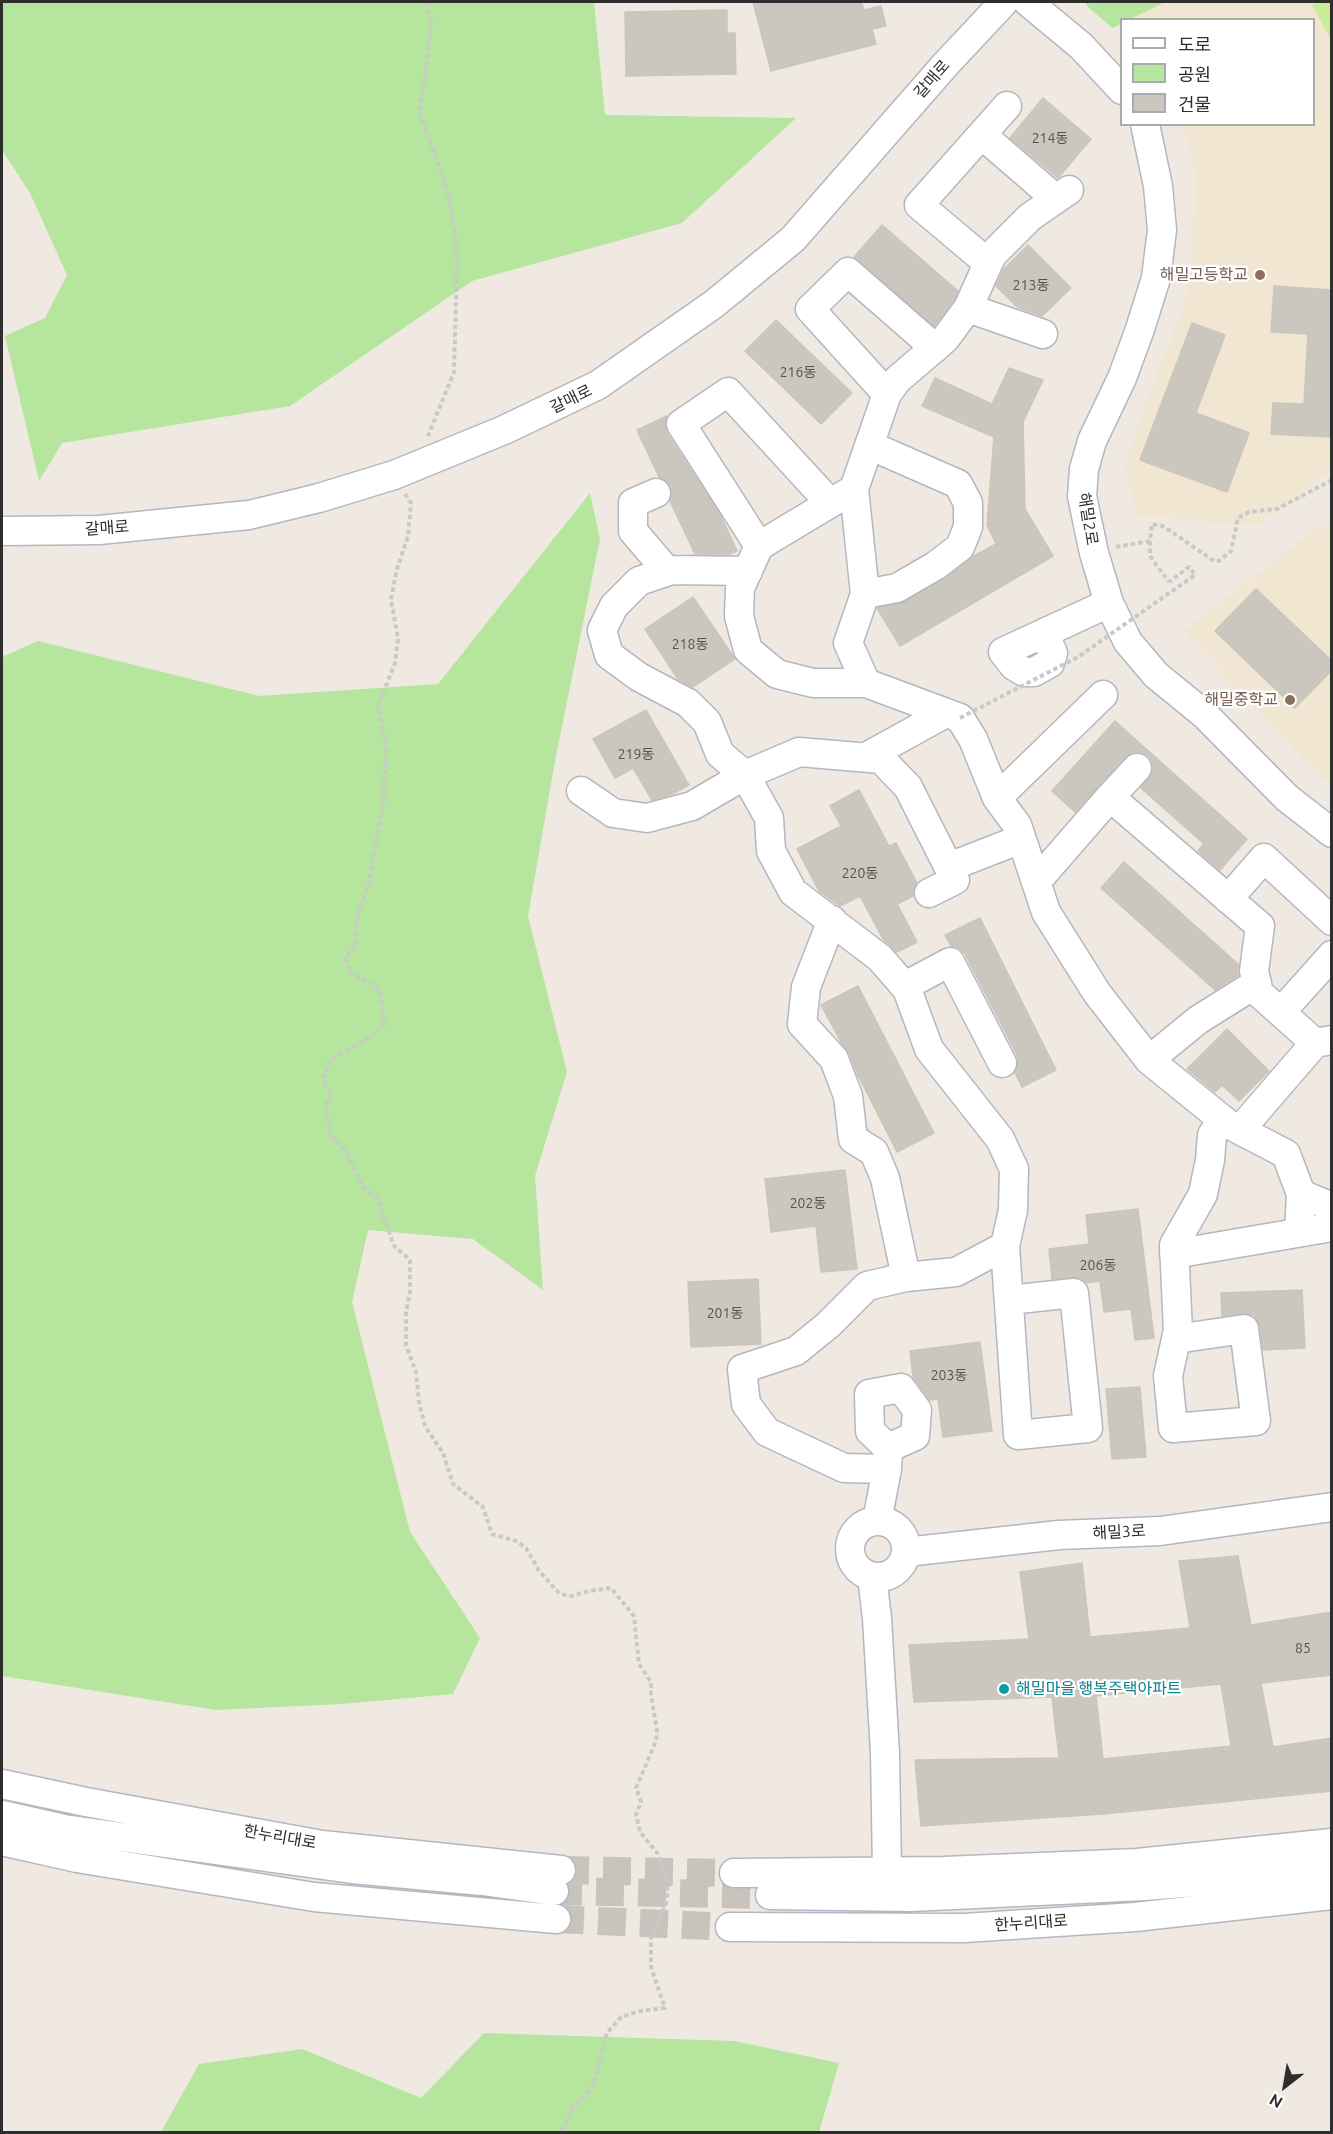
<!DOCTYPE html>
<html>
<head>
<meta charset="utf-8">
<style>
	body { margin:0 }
	#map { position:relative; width:1333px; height:2134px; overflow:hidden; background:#efe9e1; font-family:Ubuntu,"Noto Sans KR",sans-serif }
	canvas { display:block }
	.frame { position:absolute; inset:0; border:3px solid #2e2e2e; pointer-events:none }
	.legend { position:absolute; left:1120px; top:18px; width:195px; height:108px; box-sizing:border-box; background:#fff; border:2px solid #ababab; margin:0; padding:8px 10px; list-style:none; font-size:18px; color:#2e2e2e }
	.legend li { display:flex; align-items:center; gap:12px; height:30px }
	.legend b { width:30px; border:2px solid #ababab }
	.north { position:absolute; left:1255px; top:2056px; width:60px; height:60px; -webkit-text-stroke:4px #fff; paint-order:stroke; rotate:211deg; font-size:16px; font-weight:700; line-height:24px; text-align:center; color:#2e2e2e }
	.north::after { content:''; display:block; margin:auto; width:21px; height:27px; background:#2e2e2e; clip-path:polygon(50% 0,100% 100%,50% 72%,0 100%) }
</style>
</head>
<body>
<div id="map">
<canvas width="1333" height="2134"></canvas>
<div class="frame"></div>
<ul class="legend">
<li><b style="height:8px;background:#fff"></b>도로</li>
<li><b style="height:16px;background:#b6e59e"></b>공원</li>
<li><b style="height:16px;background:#cbc7bf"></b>건물</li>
</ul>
<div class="north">N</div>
</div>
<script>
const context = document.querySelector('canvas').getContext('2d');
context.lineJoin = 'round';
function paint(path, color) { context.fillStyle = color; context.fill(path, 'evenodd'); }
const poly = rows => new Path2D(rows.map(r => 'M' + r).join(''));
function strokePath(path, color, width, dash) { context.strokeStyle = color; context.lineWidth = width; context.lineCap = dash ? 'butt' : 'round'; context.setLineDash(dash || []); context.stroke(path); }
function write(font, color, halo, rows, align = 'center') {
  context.font = font + ' Ubuntu,"Noto Sans KR",sans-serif'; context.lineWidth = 4.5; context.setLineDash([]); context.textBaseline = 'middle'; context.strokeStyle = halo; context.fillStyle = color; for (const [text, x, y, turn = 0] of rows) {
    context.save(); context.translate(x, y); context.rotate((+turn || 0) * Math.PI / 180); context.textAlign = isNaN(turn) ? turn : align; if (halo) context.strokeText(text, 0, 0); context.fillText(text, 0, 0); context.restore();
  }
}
paint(poly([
	[1167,2,1331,2,1331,471,1256,526,1137,515,1125,465,1146,401,1184,307,1193,244,1195,169,1183,125,1314,124,1314,20,1131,19],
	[1331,517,1331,786,1313,770,1183,631]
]), '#f0e6d1');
paint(poly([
	[2,2,594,2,605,115,796,118,682,223,472,281,290,406,62,443,39,481,5,336,45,318,67,275,30,193,2,150],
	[1086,2,1166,2,1130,19,1122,20,1121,24,1112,28,1086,5],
	[590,493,600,539,555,761,528,916,567,1072,535,1176,543,1290,473,1239,368,1230,352,1302,410,1532,480,1638,453,1694,341,1704,216,1710,2,1676,2,657,38,641,259,696,438,684],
	[484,2033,734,2041,839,2063,819,2132,161,2132,199,2064,302,2049,421,2098]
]), '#b6e59e');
paint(poly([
	[1319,2,1331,2,1331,40,1312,5]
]), '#c9ec9a');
const building = poly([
	[753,2,861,2,864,10,881,6,886,26,872,29,876,44,771,71,753,2],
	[727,10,727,33,735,33,736,74,626,76,625,12,727,10],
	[1043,98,1091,139,1058,178,1010,138,1043,98],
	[882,225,958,291,954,300,934,326,854,257,882,225],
	[1028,245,1071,288,1042,316,1017,307,996,286,1004,269,1028,245],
	[1274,286,1332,290,1332,437,1271,434,1273,403,1304,404,1308,334,1271,332,1274,286],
	[776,320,852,393,821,424,745,351,776,320],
	[1192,323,1225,335,1196,413,1249,433,1227,492,1140,460,1192,323],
	[1009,368,1043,380,1023,422,1025,509,1053,556,900,646,877,608,905,602,945,579,972,557,996,544,987,525,994,437,922,406,935,378,992,404,1009,368],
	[667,416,665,424,667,433,721,516,737,551,730,554,695,554,670,501,672,494,671,486,666,480,659,477,637,430,667,416],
	[1256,589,1332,661,1332,670,1295,708,1215,631,1256,589],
	[693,597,735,659,693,687,678,679,645,629,693,597],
	[646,710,689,785,672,794,652,800,633,768,615,778,593,739,646,710],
	[1115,721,1247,839,1220,870,1198,851,1204,844,1141,788,1153,771,1153,764,1149,756,1141,752,1133,752,1125,757,1075,812,1052,791,1115,721],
	[859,790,889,846,896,843,917,883,913,891,913,896,897,904,917,942,897,952,883,939,860,896,840,906,819,891,797,849,841,826,830,806,859,790],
	[1124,862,1238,964,1238,975,1215,990,1101,888,1124,862],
	[980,918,1056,1070,1022,1087,1015,1073,1018,1064,1017,1055,965,954,959,948,951,946,945,935,980,918],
	[858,986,934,1133,897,1152,858,1075,849,1053,841,1042,821,1005,858,986],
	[1227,1029,1269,1071,1239,1101,1222,1085,1215,1092,1187,1069,1227,1029],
	[845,1170,857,1269,821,1272,816,1226,771,1232,765,1179,845,1170],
	[1138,1209,1154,1338,1135,1340,1131,1309,1104,1312,1100,1281,1087,1283,1081,1278,1073,1277,1052,1279,1049,1249,1089,1244,1086,1215,1138,1209],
	[758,1279,761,1344,691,1347,688,1282,758,1279],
	[1302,1290,1305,1348,1263,1350,1260,1326,1254,1315,1242,1313,1222,1316,1221,1293,1302,1290],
	[980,1342,992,1431,943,1437,938,1399,930,1400,913,1377,910,1351,980,1342],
	[1140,1387,1146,1457,1112,1459,1106,1389,1140,1387],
	[1238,1556,1251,1625,1332,1612,1332,1675,1261,1683,1273,1747,1332,1738,1332,1791,1103,1814,921,1826,915,1760,1059,1758,1052,1697,914,1702,909,1645,1029,1639,1020,1572,1082,1563,1090,1637,1190,1628,1179,1561,1238,1556],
	[1221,1684,1231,1746,1103,1759,1096,1696,1221,1684]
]);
paint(building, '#cbc7bf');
strokePath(building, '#cbc5ba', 1.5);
strokePath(poly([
	[561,1870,734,1873],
	[554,1891,770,1895],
	[556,1919,730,1927]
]), '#c8c4bd', 28, [28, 14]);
const minor = poly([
	[1028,2,1081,46,1122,90],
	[1145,124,1158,186,1162,230,1156,278,1140,329,1122,378,1092,441,1084,469,1082,496,1094,553,1109,603,1128,642,1156,675,1205,715,1287,798,1332,833],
	[982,135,1056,199],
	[988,263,919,205,1007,106],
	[968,308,1043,334],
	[887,394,810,309,848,272,935,348],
	[854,489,759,546,740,588,739,616,748,650,777,674,813,683,866,683,960,718,973,739,997,798,1017,825,1046,912,1097,993,1149,1060,1228,1124,1286,1154,1301,1194,1299,1232],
	[656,493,633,503,633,531,667,571],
	[2,531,99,530,249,515,319,498,394,475,504,430,598,385,714,304,793,239,945,65,1004,2],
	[759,546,681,424,728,392,830,503],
	[748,571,672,570,639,581,614,606,602,630,609,655,639,677,688,703,707,722,720,754,745,775,769,818,771,851,793,892,880,958,907,989,929,1049,1000,1139,1014,1169,1013,1210,1005,1246,1018,1435,1088,1428,1074,1293,1009,1300],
	[865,594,897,588,935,566,960,547,968,527,968,503,958,484,869,445],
	[1044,633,1053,653,1050,663,1034,672,1024,672,1014,666,1003,652,1109,603],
	[866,683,848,643,865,594,854,489,887,394,897,380,945,339,968,308,992,255,1030,217,1069,190],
	[866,757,946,713],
	[581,791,613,813,647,818,692,806,745,775,799,752,881,759,908,787,955,880,929,893],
	[1110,797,1137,768],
	[997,798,1103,695],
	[949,867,1021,839],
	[1036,882,1110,797,1260,926,1254,971,1259,993,1315,1043],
	[1228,899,1264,858,1332,921],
	[832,920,806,987,802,1024,834,1059,848,1096,853,1139,874,1152,885,1178,906,1277],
	[905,986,950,962,1002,1063],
	[1281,1012,1332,955],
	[1149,1060,1198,1020,1257,983],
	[1240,1130,1315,1043,1332,1040],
	[1301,1194,1332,1207],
	[1174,1254,1332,1227],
	[1176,1339,1244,1329,1256,1421,1173,1428,1168,1376,1176,1339,1178,1331,1174,1245,1203,1194,1210,1160,1212,1135,1222,1120],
	[901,1388,917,1410,915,1436,888,1448,870,1431,869,1394,901,1388],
	[887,1469,844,1468,767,1432,746,1404,742,1369,796,1351,828,1325,867,1286,906,1277,956,1272,1005,1246],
	'850 1549a28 28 0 1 1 56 0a28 28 0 1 1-56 0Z',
	[877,1521,887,1469,888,1452],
	[906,1552,1059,1535,1160,1531,1332,1507],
	[872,1577,877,1618,885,1753,887,1872],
	[2,1784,86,1802,322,1845,561,1870],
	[2,1815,64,1829,352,1869,482,1881,554,1891],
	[2,1841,77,1858,314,1897,556,1919],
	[734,1873,944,1871,1137,1863,1332,1843],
	[770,1895,912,1897,1144,1886,1261,1877,1332,1869],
	[730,1927,964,1928,1135,1917,1332,1895]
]);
strokePath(minor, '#b4b7c1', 31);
strokePath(poly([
	[426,2,431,19,425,80,419,111,447,189,455,232,457,262,454,372,428,436],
	[405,494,411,503,408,536,397,569,391,599,398,639,395,663,378,706,386,746,383,803,369,883,358,913,355,945,345,958,350,973,369,982,380,991,384,1025,370,1037,330,1060,323,1080,332,1093,325,1107,331,1135,346,1151,363,1187,377,1198,394,1246,410,1260,410,1292,406,1312,406,1345,416,1372,419,1402,425,1426,443,1453,453,1484,483,1507,492,1534,516,1541,526,1548,539,1571,560,1594,571,1596,589,1591,611,1588,634,1616,639,1664,651,1682,651,1696,657,1730,656,1741,636,1788,641,1802,636,1815,640,1832,658,1854,668,1884,666,1904,651,1937,651,1967,665,2008,640,2011,621,2017,607,2033,592,2088,572,2110,561,2132],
	[1150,541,1150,556,1169,582],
	[1116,547,1150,541,1152,524,1163,526,1214,561,1219,561,1231,551,1238,518,1249,512,1277,509,1332,480]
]), '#c9c9c9', 4, [4.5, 3]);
strokePath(minor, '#fff', 28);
strokePath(poly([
	[960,718,1078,657,1195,575,1189,567,1169,582]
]), '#c9c9c9', 4, [4.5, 3]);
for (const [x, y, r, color] of [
	[1260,275,6,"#8d6e63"],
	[1290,700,6,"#8d6e63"],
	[1004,1689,6,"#0f9aa8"]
]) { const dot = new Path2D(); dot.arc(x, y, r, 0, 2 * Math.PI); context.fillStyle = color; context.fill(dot); strokePath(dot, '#fff', 2); }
write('14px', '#555452', null, [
	["214동",1050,138],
	["213동",1031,285],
	["216동",798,372],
	["218동",690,644],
	["219동",636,754],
	["220동",860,873],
	["202동",808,1203],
	["206동",1098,1265],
	["201동",725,1313],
	["203동",949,1375],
	["85",1303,1648]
]);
write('16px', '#2e2e2e', '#fff', [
	["갈매로",932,79,-49],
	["갈매로",571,399,-26],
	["해밀2로",1088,519,81],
	["갈매로",107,528,-4],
	["해밀3로",1119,1532,-3],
	["한누리대로",280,1837,10],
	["한누리대로",1031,1923,-4]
]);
write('16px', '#785e54', '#fff', [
	["해밀고등학교",1248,275],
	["해밀중학교",1278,700]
], 'right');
write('16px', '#0d838f', '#fff', [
	["해밀마을 행복주택아파트",1016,1689]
], 'left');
</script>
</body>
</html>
